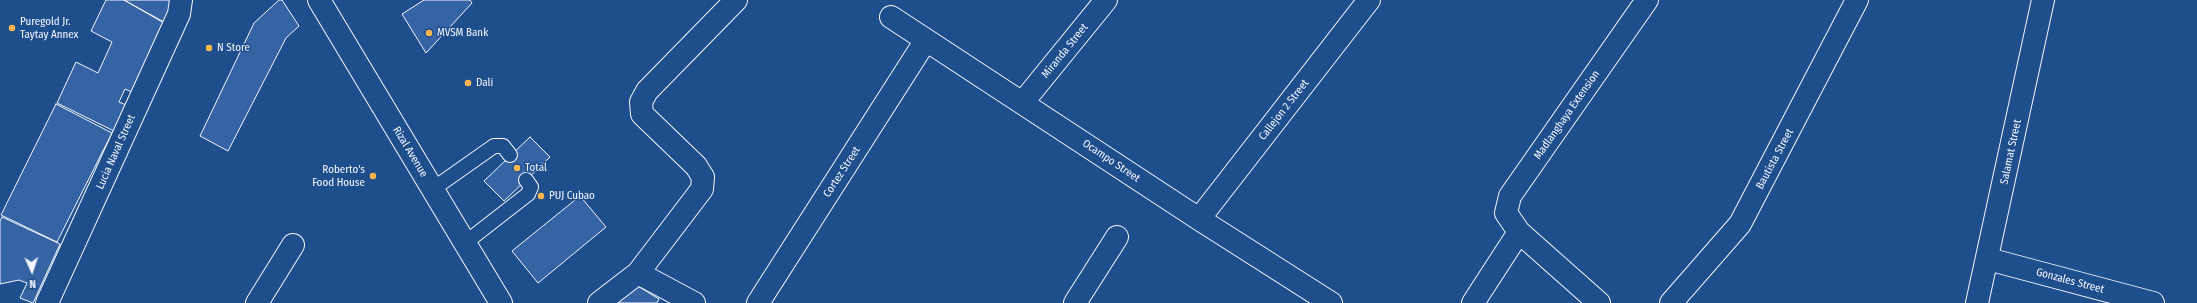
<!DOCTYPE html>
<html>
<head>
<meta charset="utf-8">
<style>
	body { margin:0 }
	#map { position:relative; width:2197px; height:303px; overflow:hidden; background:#1f4e8c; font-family:"Fira Sans Condensed",sans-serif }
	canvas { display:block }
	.north { position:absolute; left:12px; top:251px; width:40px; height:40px; -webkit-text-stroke:3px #1f4e8c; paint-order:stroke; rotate:177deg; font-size:11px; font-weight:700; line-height:16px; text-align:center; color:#f2f6ff }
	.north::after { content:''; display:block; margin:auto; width:14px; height:18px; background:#f2f6ff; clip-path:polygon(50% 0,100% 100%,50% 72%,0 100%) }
</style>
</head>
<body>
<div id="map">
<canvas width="2197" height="303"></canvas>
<div class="north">N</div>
</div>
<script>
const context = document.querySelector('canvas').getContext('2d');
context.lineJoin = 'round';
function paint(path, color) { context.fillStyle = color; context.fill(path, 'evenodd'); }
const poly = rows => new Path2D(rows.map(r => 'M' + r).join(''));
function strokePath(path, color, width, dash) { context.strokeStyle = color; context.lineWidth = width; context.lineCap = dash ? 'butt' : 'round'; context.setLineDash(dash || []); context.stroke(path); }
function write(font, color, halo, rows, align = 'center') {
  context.font = font + ' "Fira Sans Condensed",sans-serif'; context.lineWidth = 3; context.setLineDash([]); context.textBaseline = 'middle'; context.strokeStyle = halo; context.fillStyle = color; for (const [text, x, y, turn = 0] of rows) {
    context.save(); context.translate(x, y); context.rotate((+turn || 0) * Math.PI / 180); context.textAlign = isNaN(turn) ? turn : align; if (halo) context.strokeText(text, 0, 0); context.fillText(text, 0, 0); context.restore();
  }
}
const building = poly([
	[106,0,124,0,164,23,132,92,125,89,119,102,126,105,114,131,57,103,76,62,98,73,112,42,91,31,106,0],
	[124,0,173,0,164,22,124,0],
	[279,0,282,0,299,26,286,38,228,151,200,136,254,23,279,0],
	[424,0,470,0,472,3,426,53,402,14,424,0],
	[56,104,112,133,57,242,1,215,56,104],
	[530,137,550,157,504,201,484,181,530,137],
	[580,196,606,227,538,283,512,251,580,196],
	[2,217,60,244,33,303,20,298,27,283,19,280,0,284,0,221,2,217],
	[636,285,659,299,657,303,615,303,636,285]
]);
paint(building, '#3563a3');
strokePath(building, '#f2f6ff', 1);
const lane = poly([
	[433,189,494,146,503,146,510,155],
	[465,243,528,194,531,187,526,180]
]);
const street = poly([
	[891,17,1199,219,1331,303],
	[1023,102,1106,0],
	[1199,219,1369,0],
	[1988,259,2153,303],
	[638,273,694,303],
	[47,303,179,14,181,0],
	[257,303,293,245],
	[599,303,638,273,702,189,703,177,696,166,642,114,641,102,647,91,736,0],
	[758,303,926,40],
	[1075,303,1117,237],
	[1473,303,1519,232],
	[1599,303,1519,232,1506,213,1510,196,1647,0],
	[1671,303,1740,224,1857,0],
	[1977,303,2043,0]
]);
const secondary = poly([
	[319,0,501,303]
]);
strokePath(lane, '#f2f6ff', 16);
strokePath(street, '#f2f6ff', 24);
strokePath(secondary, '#f2f6ff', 24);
strokePath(lane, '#1f4e8c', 14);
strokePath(street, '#1f4e8c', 22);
strokePath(secondary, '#1f4e8c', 22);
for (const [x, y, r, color] of [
	[12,28,4,"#ffb74d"],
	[429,33,4,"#ffb74d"],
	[209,48,4,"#ffb74d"],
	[468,83,4,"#ffb74d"],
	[517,168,4,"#ffb74d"],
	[373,176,4,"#ffb74d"],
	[541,196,4,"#ffb74d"]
]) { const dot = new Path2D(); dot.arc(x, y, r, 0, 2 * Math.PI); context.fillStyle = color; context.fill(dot); strokePath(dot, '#1f4e8c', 1.5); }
write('11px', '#f2f6ff', '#1f4e8c', [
	["Puregold Jr.",20,22],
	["Taytay Annex",20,35],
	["MVSM Bank",437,33],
	["N Store",217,48],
	["Dali",476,83],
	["Total",525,168],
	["Roberto's",365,170,"right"],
	["Food House",365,183,"right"],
	["PUJ Cubao",549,196]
], 'left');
write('11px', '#f2f6ff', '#1f4e8c', [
	["Miranda Street",1065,51,-51],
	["Callejon 2 Street",1284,110,-52],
	["Madlanghaya Extension",1567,115,-55],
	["Lucia Naval Street",116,152,-66],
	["Rizal Avenue",410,152,59],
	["Salamat Street",2011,152,-78],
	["Bautista Street",1775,159,-62],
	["Ocampo Street",1111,161,34],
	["Cortez Street",842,172,-57],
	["Gonzales Street",2070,281,15]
]);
</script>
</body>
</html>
